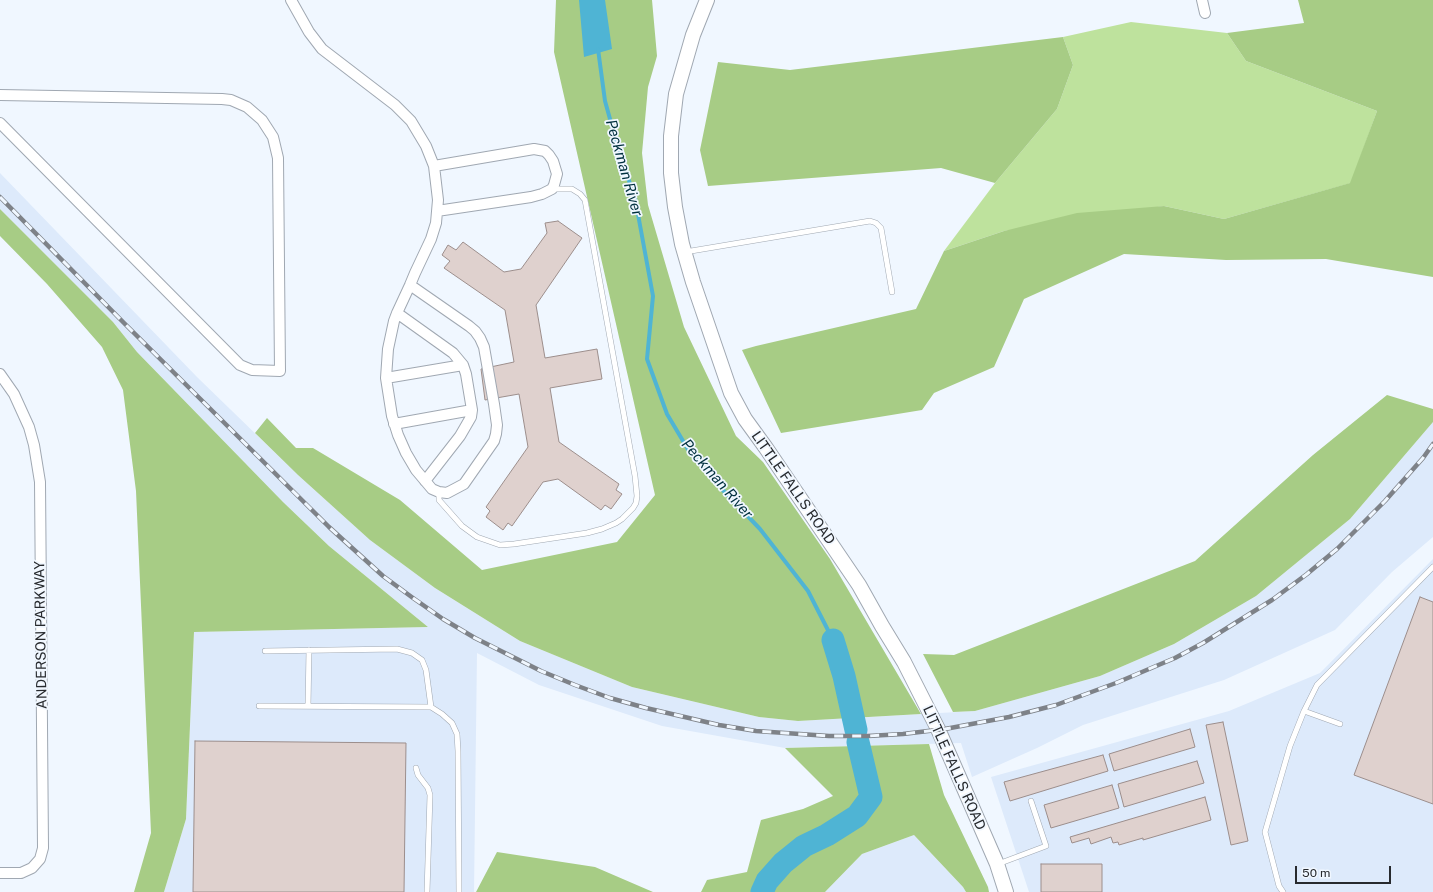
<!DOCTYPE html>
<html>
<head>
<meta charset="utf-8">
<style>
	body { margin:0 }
	#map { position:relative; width:1433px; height:892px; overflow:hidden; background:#f0f7ff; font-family:"Public Sans",sans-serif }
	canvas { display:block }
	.scale { position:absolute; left:1295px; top:866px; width:96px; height:18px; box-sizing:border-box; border:2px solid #272a2e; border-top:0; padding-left:5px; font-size:12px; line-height:14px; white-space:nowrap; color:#272a2e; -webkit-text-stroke:3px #f0f7ff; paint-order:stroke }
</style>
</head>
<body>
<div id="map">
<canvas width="1433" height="892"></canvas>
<div class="scale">50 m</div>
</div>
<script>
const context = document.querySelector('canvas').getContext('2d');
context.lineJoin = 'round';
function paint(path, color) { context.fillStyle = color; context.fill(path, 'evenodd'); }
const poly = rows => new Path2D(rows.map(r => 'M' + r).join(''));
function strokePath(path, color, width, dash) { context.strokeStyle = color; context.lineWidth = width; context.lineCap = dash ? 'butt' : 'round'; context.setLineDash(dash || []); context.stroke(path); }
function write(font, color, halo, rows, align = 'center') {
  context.font = font + ' "Public Sans",sans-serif'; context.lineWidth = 3.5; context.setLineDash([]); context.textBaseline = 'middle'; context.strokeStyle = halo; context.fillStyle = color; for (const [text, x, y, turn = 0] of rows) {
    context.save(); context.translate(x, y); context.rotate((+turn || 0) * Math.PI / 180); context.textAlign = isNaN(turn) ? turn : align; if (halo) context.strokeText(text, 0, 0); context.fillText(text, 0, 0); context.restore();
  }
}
paint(poly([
	[0,173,197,377,298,475,370,540,435,588,520,641,632,687,759,717,798,721,975,711,1100,676,1174,644,1256,596,1350,519,1433,422,1433,537,1392,572,1335,630,1224,680,1083,725,1037,748,972,777,961,743,785,748,662,726,539,685,477,653,474,892,164,892,186,819,194,632,428,627,329,546,283,502,137,352,113,322,0,209],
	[1433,559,1433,892,1029,892,991,777,1229,711,1320,673],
	[914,835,963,887,966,892,825,892,862,854]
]), '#ddeafb');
paint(poly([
	[1131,22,1227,33,1246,61,1377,111,1351,183,1224,219,1164,206,1004,231,944,251,995,183,1057,109,1073,65,1063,37]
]), '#bee29d');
paint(poly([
	[556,0,652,0,657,56,648,87,642,153,648,205,684,327,736,436,763,462,830,559,921,714,798,721,759,717,632,687,520,641,435,588,370,540,298,475,255,433,267,418,296,448,313,448,400,500,482,570,617,542,655,495,554,52],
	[1298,0,1433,0,1433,277,1326,259,1226,260,1124,254,1024,299,994,367,934,393,922,410,781,433,742,350,756,346,916,309,944,251,1004,231,1077,213,1164,206,1224,219,1350,183,1377,111,1246,61,1227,33,1304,23],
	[1063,37,1073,65,1057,109,995,183,941,168,708,186,700,150,718,62,790,70],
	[0,209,113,322,137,352,283,502,329,546,428,627,194,632,186,819,164,892,134,892,151,833,136,491,123,390,102,347,47,284,0,236],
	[1387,395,1433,409,1433,422,1350,519,1256,596,1174,644,1100,676,975,711,953,712,923,654,954,655,1195,561,1313,455],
	[929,744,944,795,988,887,989,892,966,892,963,887,914,835,862,854,825,892,701,892,707,880,747,872,761,820,803,809,833,796,785,748],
	[497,852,595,867,653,892,476,892]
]), '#a7cc85');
paint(poly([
	[579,0,605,0,612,49,584,57]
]), '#4fb4d4');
strokePath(poly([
	[598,49,605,101,620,155,635,198,653,296,647,359,667,414,689,451,719,486,760,529,808,591,833,640]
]), '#4fb4d4', 4);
strokePath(poly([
	[833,640,844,676,856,730],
	[762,892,767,881,783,863,804,846,827,835,857,816,871,797,858,742]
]), '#4fb4d4', 23);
const building = poly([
	[558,221,582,238,536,305,545,358,597,349,602,379,550,388,559,442,619,484,616,490,622,494,611,509,605,505,601,510,558,479,543,482,512,526,508,523,503,530,486,517,490,511,486,507,528,447,519,394,485,400,481,369,514,362,505,310,444,268,450,261,442,255,448,245,456,250,463,242,504,272,521,269,547,233,545,223,558,221],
	[1420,597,1433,602,1433,804,1354,775,1420,597],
	[1223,722,1248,841,1231,845,1206,725,1223,722],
	[1190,729,1195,747,1114,771,1109,754,1190,729],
	[195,741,406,743,404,892,193,892,195,741],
	[1103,755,1108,771,1010,801,1004,782,1103,755],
	[1197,761,1204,783,1124,807,1118,784,1197,761],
	[1112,785,1119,808,1051,828,1044,805,1112,785],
	[1205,797,1211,820,1143,840,1143,838,1119,845,1118,842,1113,843,1111,837,1091,844,1089,838,1072,843,1070,837,1205,797],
	[1041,864,1102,864,1102,892,1041,892,1041,864]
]);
paint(building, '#dfd1ce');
strokePath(building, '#9c8e8c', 1);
const lane = poly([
	[685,252,870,221,876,223,881,228,892,292],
	[439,492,439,500,462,526,477,537,500,545,514,544,587,533,602,529,616,523,622,519,633,508,636,503,637,496,635,476,585,200,580,194,572,189,553,189],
	[265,651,397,649,412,653,422,660,426,670,431,707],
	[259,706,431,707,442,714,452,723,457,734,458,751,459,892],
	[308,706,309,650],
	[1304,711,1340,724],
	[416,768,418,775,428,788,430,795,427,892],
	[998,864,1046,846,1031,801],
	[1283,892,1279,886,1265,832,1290,746,1304,711,1317,685,1433,567]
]);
const street = poly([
	[291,0,309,32,322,49,395,105,411,121,426,146,434,166,438,200,436,223,431,239,415,273,410,285,397,313,394,321,388,349,386,378,392,416,398,435,406,453,416,470,432,489,439,492,447,493,464,484,494,441,496,434,497,425,494,404,484,347,480,338,475,331,469,326,410,285],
	[1202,0,1205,13],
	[0,95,222,99,231,100,247,107,262,120,273,137,278,158,280,371,252,370,240,365,0,123],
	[434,166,534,149,545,151,549,155,553,161,557,174,554,185,552,189,542,194,531,197,437,211],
	[397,313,453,353,463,365,466,374,472,410,471,417,460,436,425,481],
	[0,374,14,394,29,427,34,445,40,482,43,848,40,859,32,868,21,873,0,873],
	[386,378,463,365],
	[394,424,472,410]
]);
const secondary = poly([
	[707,0,693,35,676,94,671,136,671,173,675,207,682,244,693,282,731,393,745,419,766,448,859,585,882,626,904,662,938,729,997,864,1006,892]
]);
strokePath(lane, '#a0a8b2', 6);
strokePath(street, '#a0a8b2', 12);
strokePath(secondary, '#a0a8b2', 16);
strokePath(lane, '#fff', 5);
strokePath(street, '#fff', 10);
strokePath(secondary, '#fff', 14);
const rail = poly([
	[0,197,124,323,329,527,383,576,413,598,443,619,475,638,541,671,575,685,610,698,646,708,719,725,756,731,829,736,868,736,903,734,945,729,1009,717,1056,705,1116,683,1175,658,1203,643,1272,600,1307,574,1337,549,1385,501,1423,458,1433,444]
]);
strokePath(rail, '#7e8288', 4.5);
strokePath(rail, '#f0f7ff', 3, [9]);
write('14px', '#272a2e', '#f0f7ff', [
	["LITTLE FALLS ROAD",793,488,55],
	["ANDERSON PARKWAY",41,635,-91],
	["LITTLE FALLS ROAD",954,768,66]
]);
write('italic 15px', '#00303e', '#f0f7ff', [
	["Peckman River",624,168,74],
	["Peckman River",717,479,49]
]);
</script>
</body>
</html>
